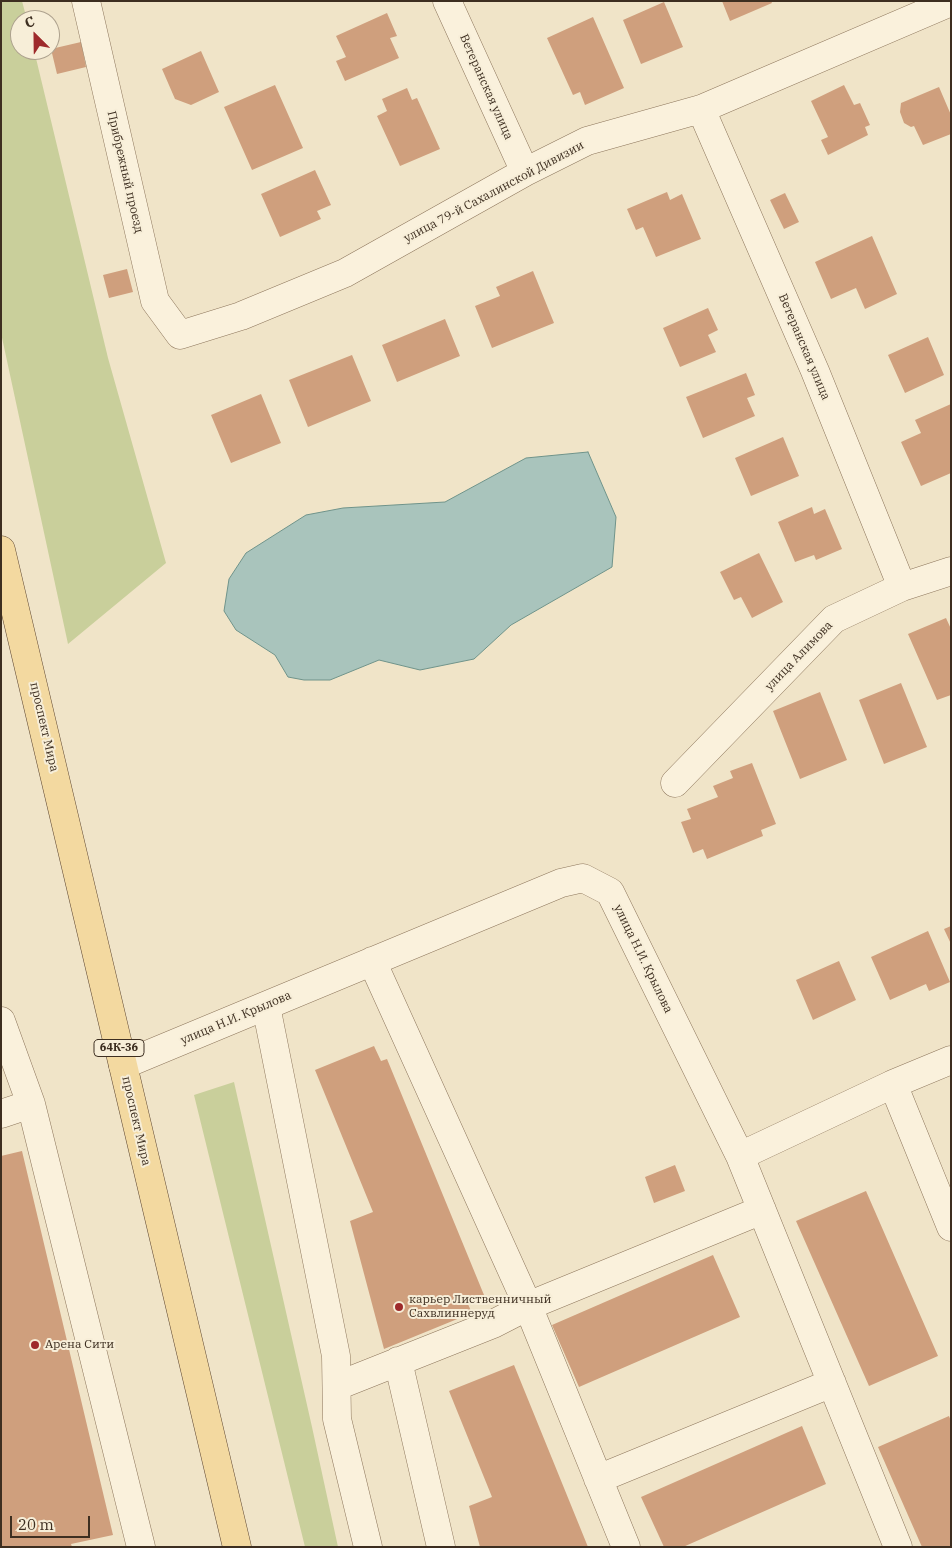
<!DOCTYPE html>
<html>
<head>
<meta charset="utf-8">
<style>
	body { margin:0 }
	#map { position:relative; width:952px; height:1548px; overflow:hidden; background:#f0e4c8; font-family:"IBM Plex Serif",serif }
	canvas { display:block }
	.frame { position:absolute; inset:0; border:2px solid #3d2e20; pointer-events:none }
	.north { position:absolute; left:10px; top:10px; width:50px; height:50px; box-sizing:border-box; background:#f7eed8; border:1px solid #ada18e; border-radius:50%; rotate:337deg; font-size:14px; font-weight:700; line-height:20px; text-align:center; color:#3d2e20 }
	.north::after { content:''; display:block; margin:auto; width:18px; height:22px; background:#9e2a2b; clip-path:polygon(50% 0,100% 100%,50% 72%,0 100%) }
	.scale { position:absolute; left:10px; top:1516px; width:80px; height:22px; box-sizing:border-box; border:2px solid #3d2e20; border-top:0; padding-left:6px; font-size:15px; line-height:18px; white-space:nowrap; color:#3d2e20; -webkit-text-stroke:4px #f7eed8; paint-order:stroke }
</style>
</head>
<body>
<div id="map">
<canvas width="952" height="1548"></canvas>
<div class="frame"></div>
<div class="north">С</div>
<div class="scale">20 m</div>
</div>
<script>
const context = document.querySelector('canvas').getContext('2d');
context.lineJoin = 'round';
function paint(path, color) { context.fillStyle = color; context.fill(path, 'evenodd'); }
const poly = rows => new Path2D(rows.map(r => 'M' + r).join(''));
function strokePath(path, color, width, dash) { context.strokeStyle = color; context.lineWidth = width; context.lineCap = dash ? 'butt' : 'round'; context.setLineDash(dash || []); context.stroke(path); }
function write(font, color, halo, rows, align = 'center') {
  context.font = font + ' "IBM Plex Serif",serif'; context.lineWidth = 4; context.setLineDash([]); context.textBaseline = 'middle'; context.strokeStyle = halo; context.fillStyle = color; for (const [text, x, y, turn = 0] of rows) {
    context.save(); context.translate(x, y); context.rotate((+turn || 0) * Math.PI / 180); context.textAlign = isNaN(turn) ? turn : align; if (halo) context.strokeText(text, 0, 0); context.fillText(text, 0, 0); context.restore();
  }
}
paint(poly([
	[1,1,22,1,27,20,20,20,20,50,34,50,108,358,166,563,68,644,1,333],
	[234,1082,312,1427,338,1547,305,1547,194,1095]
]), '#c9cf9b');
const water = poly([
	[588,452,616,517,612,567,511,625,474,659,420,670,379,660,330,680,304,680,288,677,275,655,236,630,224,611,229,579,246,553,306,515,343,508,445,502,526,458,588,452]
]);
paint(water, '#a9c4bc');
strokePath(water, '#6f938a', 1);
paint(poly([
	[722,1,771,1,772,3,730,21],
	[664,2,683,47,641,64,623,20],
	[387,13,397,36,390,38,399,58,345,81,336,61,346,57,336,36],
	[593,17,624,88,585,105,580,92,573,95,547,38],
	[81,42,86,67,57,74,51,49],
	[201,51,219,92,191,105,175,99,162,69],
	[275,85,303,148,252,170,224,107],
	[844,85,854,105,860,103,870,125,865,127,868,135,828,155,821,140,828,137,811,101],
	[939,87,951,115,951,134,923,145,914,126,911,127,904,123,900,112,901,103],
	[407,88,412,100,417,98,440,149,400,166,377,116,387,111,382,99],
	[315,170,331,205,317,211,321,219,280,237,261,194],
	[667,192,670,200,682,194,701,239,656,257,643,227,636,230,627,209],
	[785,193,799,222,784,229,770,200],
	[872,236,897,294,865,309,856,288,831,299,815,262],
	[127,269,133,292,109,298,103,275],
	[533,271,554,323,492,348,475,306,500,296,496,287],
	[708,308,718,330,708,335,716,352,680,367,663,328],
	[445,319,460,356,397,382,382,345],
	[928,337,944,375,905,393,888,355],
	[352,355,371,401,308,427,289,380],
	[746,373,755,395,747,398,755,416,703,438,686,397],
	[261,394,281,443,231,463,211,415],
	[951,404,951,473,921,486,901,442,921,433,915,420],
	[783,437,799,476,751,496,735,458],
	[812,507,814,514,825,509,842,549,816,560,814,555,795,562,778,522],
	[759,553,783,602,752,618,741,597,734,600,720,572],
	[946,618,951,629,951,695,937,700,908,634],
	[901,683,927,747,884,764,859,700],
	[820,692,847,760,800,779,773,711],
	[752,763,776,824,761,830,763,836,707,859,703,849,693,853,681,822,691,819,687,809,718,797,713,786,733,778,730,771],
	[951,926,951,944,944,929],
	[928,931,950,982,929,991,926,984,890,1000,871,957],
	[839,961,856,1000,813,1020,796,980],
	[374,1046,381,1061,387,1059,484,1295,467,1302,472,1313,384,1349,350,1221,373,1212,315,1070],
	[22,1151,113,1535,71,1544,72,1547,1,1547,1,1156],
	[675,1165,685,1191,654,1203,645,1177],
	[866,1191,938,1356,869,1386,796,1221],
	[713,1255,740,1317,579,1387,552,1325],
	[514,1365,588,1547,480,1547,469,1506,492,1497,449,1391],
	[949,1416,951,1421,951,1547,922,1547,878,1447],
	[802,1426,826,1484,683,1547,664,1547,641,1497]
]), '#cf9f7d');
const minor = poly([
	[86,1,155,301,180,335,241,316,345,273,525,172,587,141,701,109,951,2],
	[447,1,525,172],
	[701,109,815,371,902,587],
	[675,783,834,619,902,587,951,571],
	[372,961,528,1306,626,1547],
	[266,1006,336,1356,337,1419,368,1547],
	[1,1021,31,1104],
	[123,1065,561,883,583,878,610,892,740,1156,898,1547],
	[893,1084,951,1227],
	[1,1114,31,1104,141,1547],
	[740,1156,893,1084,951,1060],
	[398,1361,441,1547],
	[337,1386,493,1324,528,1306,762,1210],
	[598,1479,832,1383]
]);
const major = poly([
	[1,550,237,1547]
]);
strokePath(minor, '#8d765c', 29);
strokePath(major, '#5b4430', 29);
strokePath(minor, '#faf1dc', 28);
strokePath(major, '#f3d9a0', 28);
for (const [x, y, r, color] of [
	[399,1307,5,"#9e2a2b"],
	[35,1345,5,"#9e2a2b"]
]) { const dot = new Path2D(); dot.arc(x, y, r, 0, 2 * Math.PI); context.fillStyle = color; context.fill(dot); strokePath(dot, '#f7eed8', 2); }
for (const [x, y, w] of [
	[119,1048,50]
]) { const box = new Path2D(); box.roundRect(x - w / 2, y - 8.5, w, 17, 4); context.fillStyle = '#f7eed8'; context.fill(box); strokePath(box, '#3d2e20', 1); }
write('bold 11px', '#3d2e20', null, [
	["64К-36",119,1048]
]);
write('12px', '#3d2e20', '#f7eed8', [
	["Ветеранская улица",486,87,66],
	["Прибрежный проезд",125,172,77],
	["улица 79-й Сахалинской Дивизии",494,192,-28],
	["Ветеранская улица",804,347,67],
	["улица Алимова",799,656,-46],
	["проспект Мира",44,727,77],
	["улица Н.И. Крылова",643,959,64],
	["улица Н.И. Крылова",236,1018,-23],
	["проспект Мира",136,1121,77]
]);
write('12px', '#3d2e20', '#f7eed8', [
	["карьер Лиственничный",409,1300],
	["Сахвлиннеруд",409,1314],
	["Арена Сити",45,1345]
], 'left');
</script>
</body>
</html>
